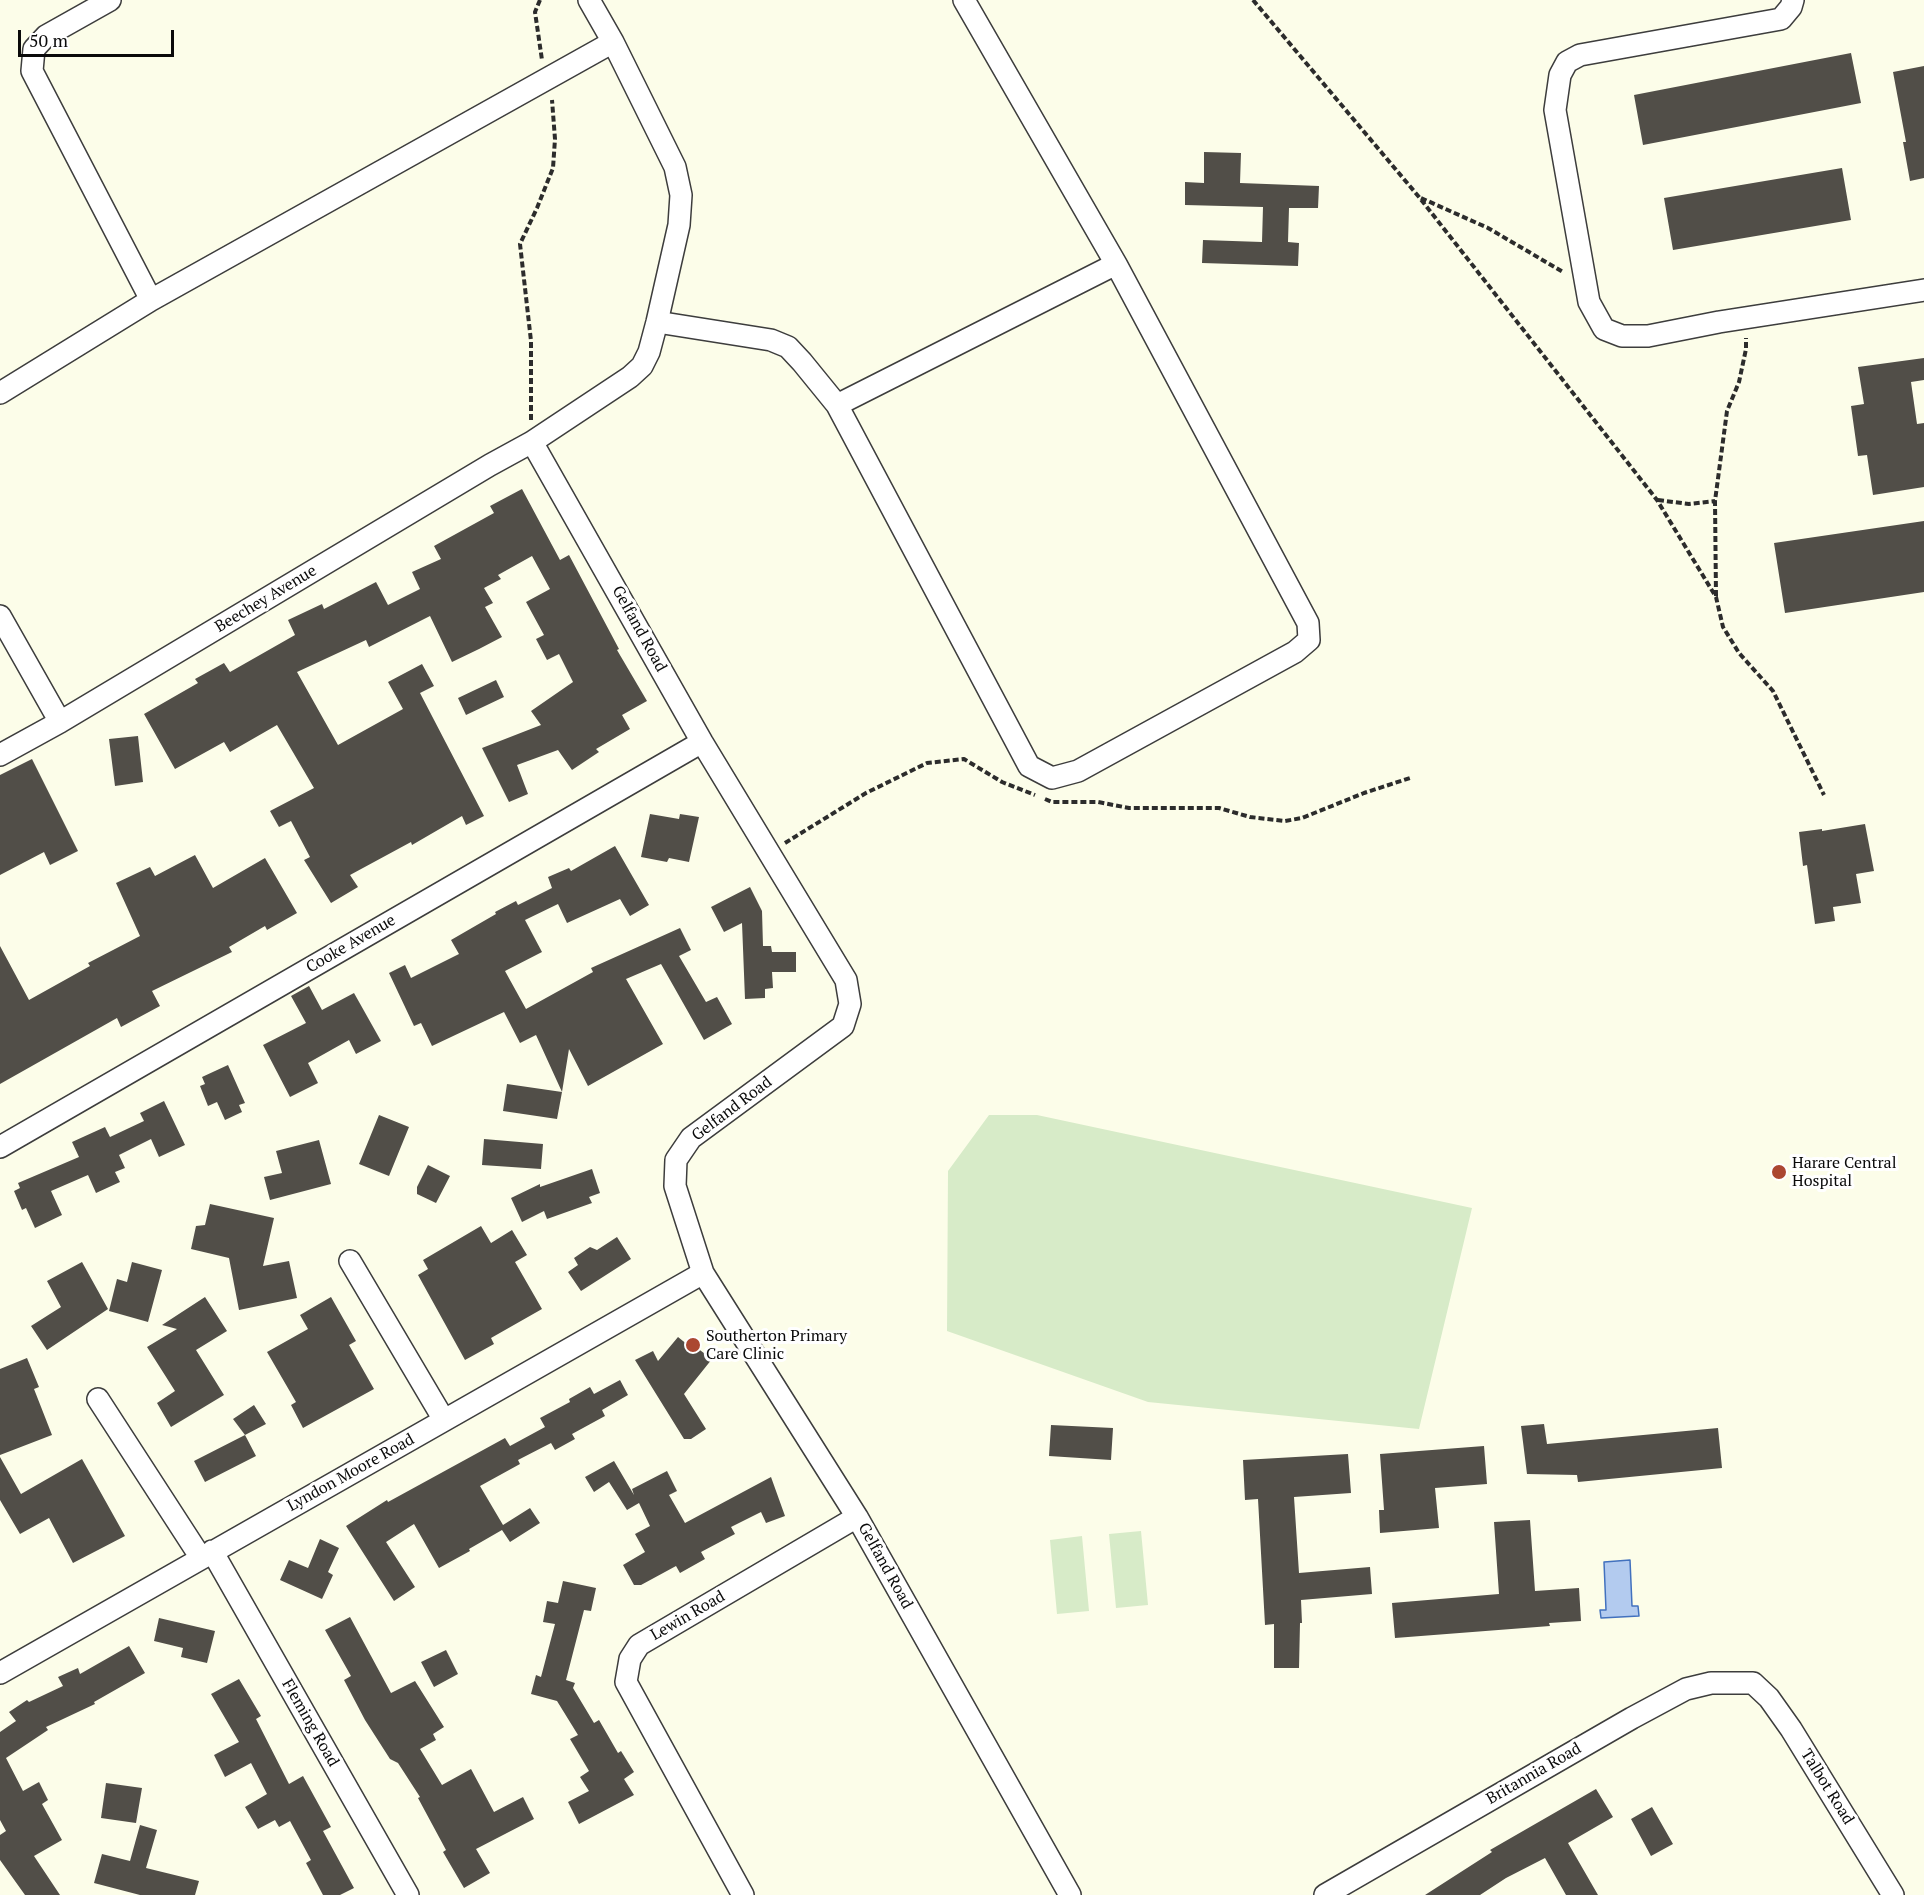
<!DOCTYPE html>
<html>
<head>
<meta charset="utf-8">
<style>
	body { margin:0 }
	#map { position:relative; width:1924px; height:1895px; overflow:hidden; background:#fcfde9; font-family:"PT Serif",serif }
	canvas { display:block }
	.scale { position:absolute; left:18px; top:30px; width:156px; height:27px; box-sizing:border-box; border:3px solid #0a0a0a; border-top:0; padding-left:8px; font-size:18px; line-height:21px; white-space:nowrap; color:#0a0a0a; -webkit-text-stroke:4px #fff; paint-order:stroke }
</style>
</head>
<body>
<div id="map">
<canvas width="1924" height="1895"></canvas>
<div class="scale">50 m</div>
</div>
<script>
const context = document.querySelector('canvas').getContext('2d');
context.lineJoin = 'round';
function paint(path, color) { context.fillStyle = color; context.fill(path, 'evenodd'); }
const poly = rows => new Path2D(rows.map(r => 'M' + r).join(''));
function strokePath(path, color, width, dash) { context.strokeStyle = color; context.lineWidth = width; context.lineCap = dash ? 'butt' : 'round'; context.setLineDash(dash || []); context.stroke(path); }
function write(font, color, halo, rows, align = 'center') {
  context.font = font + ' "PT Serif",serif'; context.lineWidth = 6; context.setLineDash([]); context.textBaseline = 'middle'; context.strokeStyle = halo; context.fillStyle = color; for (const [text, x, y, turn = 0] of rows) {
    context.save(); context.translate(x, y); context.rotate((+turn || 0) * Math.PI / 180); context.textAlign = isNaN(turn) ? turn : align; if (halo) context.strokeText(text, 0, 0); context.fillText(text, 0, 0); context.restore();
  }
}
paint(poly([
	[989,1115,1037,1115,1472,1208,1419,1429,1148,1402,947,1331,948,1171],
	[1141,1531,1148,1605,1116,1608,1109,1534],
	[1082,1536,1089,1611,1057,1614,1050,1540]
]), '#d7ebc8');
const water = poly([
	[1630,1560,1632,1606,1638,1606,1639,1616,1601,1618,1600,1610,1606,1610,1604,1562,1630,1560]
]);
paint(water, '#b3cbef');
strokePath(water, '#4271be', 1.5);
paint(poly([
	[1851,53,1861,103,1643,145,1634,95],
	[1924,66,1924,178,1910,181,1903,142,1906,142,1893,72],
	[1204,152,1241,153,1240,183,1319,186,1318,208,1289,208,1288,242,1299,243,1298,266,1202,263,1203,240,1262,242,1263,207,1185,205,1185,182,1204,183],
	[1842,168,1851,220,1673,250,1664,198],
	[1924,358,1924,380,1911,382,1917,424,1924,423,1924,487,1873,495,1867,455,1858,456,1851,406,1864,404,1858,367],
	[522,489,560,560,569,555,619,649,617,650,647,701,622,715,630,729,596,749,599,752,572,770,558,750,517,765,528,794,509,802,482,748,541,725,531,711,573,682,559,654,547,660,536,639,544,635,526,602,550,589,532,556,498,575,501,579,484,588,493,603,485,607,502,637,479,649,452,662,430,616,369,647,366,640,297,672,338,745,403,709,388,682,422,664,434,686,420,693,484,816,466,825,462,816,412,845,411,842,350,875,358,887,331,903,304,860,310,857,291,821,279,827,270,811,314,788,277,725,230,752,224,742,175,769,144,714,198,683,195,679,224,663,230,672,295,635,288,620,322,604,324,609,376,582,388,605,420,589,412,572,441,559,434,546,494,513,490,506],
	[1924,521,1924,592,1785,613,1774,543],
	[496,680,504,697,466,715,458,698],
	[138,736,143,782,115,786,109,739],
	[32,759,78,851,50,865,44,852,0,875,0,775],
	[650,814,679,819,680,814,699,817,689,862,669,858,667,862,641,857],
	[1865,824,1874,871,1856,874,1861,903,1833,907,1835,921,1815,924,1807,865,1803,866,1799,832,1822,829,1822,831],
	[615,846,649,905,630,916,620,899,567,923,558,904,525,920,542,952,505,971,526,1009,593,972,591,968,680,928,691,950,679,956,706,1002,717,997,732,1024,704,1040,661,964,626,979,663,1044,588,1086,569,1049,562,1092,536,1035,520,1043,504,1012,432,1046,421,1023,414,1026,389,973,405,965,411,978,459,954,451,940,496,914,495,912,516,901,518,905,552,888,548,877,569,868,571,871],
	[195,855,213,888,265,858,297,913,267,930,265,926,229,947,232,952,152,991,160,1006,121,1027,117,1018,0,1084,0,946,29,1000,90,966,88,963,140,936,116,883,150,867,155,876],
	[750,887,762,911,763,946,771,946,772,952,796,952,796,972,772,972,773,988,765,989,765,998,745,999,742,923,724,932,711,907],
	[309,986,322,1010,354,993,381,1041,356,1054,349,1040,308,1063,318,1083,290,1097,263,1045,306,1023,291,996],
	[228,1065,245,1103,239,1105,242,1112,225,1120,217,1102,208,1106,200,1086,205,1084,202,1077],
	[507,1084,562,1092,557,1119,503,1111],
	[164,1101,185,1145,159,1157,151,1139,119,1155,125,1168,115,1172,120,1182,96,1193,88,1175,51,1191,62,1215,35,1228,26,1208,22,1210,14,1191,20,1188,18,1183,79,1157,72,1142,105,1127,110,1137,144,1121,140,1113],
	[379,1115,409,1127,389,1176,359,1164],
	[484,1139,543,1144,541,1169,482,1165],
	[319,1140,331,1184,270,1200,264,1177,282,1173,276,1151],
	[428,1165,450,1176,436,1203,417,1194,417,1187],
	[592,1169,600,1193,589,1197,592,1203,547,1219,544,1211,522,1222,511,1198,540,1184,540,1187],
	[210,1204,274,1218,263,1266,289,1261,297,1298,239,1310,229,1258,191,1249,196,1226,205,1225],
	[481,1226,491,1243,512,1230,527,1255,515,1262,542,1309,491,1338,494,1344,465,1360,418,1275,428,1269,423,1260],
	[617,1237,631,1259,581,1291,568,1272,578,1265,574,1258,590,1247,597,1250],
	[82,1262,108,1309,47,1350,31,1326,61,1307,47,1281],
	[132,1262,162,1270,148,1322,109,1311,117,1279,127,1282],
	[205,1297,227,1331,196,1350,224,1395,171,1427,157,1403,175,1391,147,1347,177,1329,162,1325],
	[331,1297,356,1341,349,1345,374,1389,303,1428,291,1405,296,1402,267,1352,308,1329,300,1315],
	[678,1337,693,1349,693,1345,712,1359,684,1394,706,1429,691,1439,684,1439,635,1360,653,1351,658,1361],
	[27,1358,39,1387,34,1389,52,1435,0,1455,0,1369],
	[620,1380,628,1395,602,1410,605,1416,572,1434,575,1439,555,1450,551,1443,518,1460,520,1464,480,1486,503,1525,530,1508,540,1523,510,1542,502,1530,469,1549,470,1551,439,1568,414,1524,386,1542,415,1587,394,1601,346,1526,387,1500,388,1502,505,1438,510,1446,545,1427,540,1418,570,1402,569,1399,590,1387,594,1394],
	[254,1405,266,1424,245,1435,233,1419],
	[1544,1424,1547,1444,1718,1428,1722,1468,1578,1482,1577,1475,1527,1474,1521,1426],
	[1051,1425,1113,1428,1111,1460,1049,1456],
	[245,1435,256,1456,205,1482,194,1461],
	[1484,1446,1487,1484,1435,1488,1439,1528,1380,1533,1379,1510,1384,1510,1380,1454],
	[1348,1454,1351,1493,1294,1497,1299,1573,1370,1567,1372,1594,1301,1600,1302,1623,1300,1623,1299,1668,1274,1668,1274,1624,1265,1625,1258,1499,1245,1500,1243,1460],
	[0,1457,21,1494,82,1459,125,1536,73,1563,49,1518,20,1534,0,1500],
	[614,1461,634,1495,632,1489,667,1471,677,1491,669,1495,685,1523,771,1477,785,1516,766,1523,761,1512,731,1527,735,1534,701,1552,705,1559,680,1573,676,1566,641,1585,634,1585,623,1565,645,1552,635,1534,650,1526,639,1503,627,1510,609,1482,594,1492,585,1477],
	[1530,1520,1535,1591,1579,1588,1581,1621,1549,1623,1550,1626,1395,1638,1392,1603,1499,1594,1494,1522],
	[320,1539,339,1548,328,1572,333,1575,322,1599,280,1580,289,1560,308,1568],
	[563,1581,596,1588,591,1611,584,1610,566,1680,575,1683,573,1688,594,1723,599,1720,618,1753,621,1751,634,1772,624,1779,634,1795,579,1824,568,1802,589,1791,580,1777,589,1771,570,1739,578,1735,557,1701,531,1694,536,1675,541,1677,555,1624,543,1622,547,1601,558,1603],
	[350,1617,391,1693,415,1681,444,1727,433,1734,436,1740,420,1749,442,1785,471,1769,494,1812,523,1797,534,1819,476,1849,490,1873,464,1888,443,1852,446,1850,418,1798,420,1797,398,1763,390,1759,365,1720,344,1680,351,1676,325,1630],
	[159,1618,215,1631,207,1663,181,1657,183,1648,154,1641],
	[129,1646,145,1673,94,1702,95,1704,46,1727,48,1730,6,1758,23,1791,39,1782,48,1800,42,1804,62,1840,34,1856,60,1895,25,1895,0,1860,0,1835,6,1831,0,1820,0,1732,16,1721,9,1712,27,1700,29,1702,63,1686,58,1677,78,1668,80,1674],
	[446,1650,458,1674,434,1687,421,1662],
	[239,1679,261,1716,256,1719,289,1784,303,1776,331,1827,323,1831,354,1888,340,1895,323,1895,306,1863,311,1860,290,1821,279,1827,275,1820,258,1829,245,1807,267,1794,251,1763,225,1777,214,1755,239,1742,211,1694],
	[106,1783,142,1788,136,1823,101,1818],
	[1596,1789,1613,1817,1568,1843,1598,1895,1566,1895,1545,1858,1506,1878,1480,1895,1425,1895,1492,1852,1490,1850],
	[1652,1807,1673,1844,1651,1856,1631,1819],
	[140,1825,157,1830,146,1868,199,1881,195,1895,140,1895,94,1883,102,1854,130,1861]
]), '#514e48');
const minor = poly([
	[110,0,46,36,34,49,32,71,151,300,613,42],
	[1793,0,1791,7,1781,19,1580,55,1567,62,1560,75,1555,110,1589,302,1604,329,1622,336,1648,336,1719,322,1924,290],
	[657,322,771,340,788,347,802,362,837,405,1029,766,1052,778,1078,771,1295,652,1309,640,1308,623,1116,264,964,0],
	[0,393,151,300],
	[837,405,1116,264],
	[532,442,702,742,846,980,850,1004,843,1026,691,1138,676,1160,675,1186,703,1273,857,1517,1070,1895],
	[0,616,60,722],
	[0,755,60,722,490,465,532,442,630,377,642,366,649,352,657,322,679,225,681,195,675,167,613,42,589,0],
	[0,1147,702,742],
	[350,1261,444,1420],
	[98,1399,201,1558],
	[212,1551,408,1895],
	[0,1673,703,1273],
	[743,1895,626,1682,630,1659,639,1645,857,1517],
	[1325,1895,1632,1718,1686,1689,1711,1683,1753,1683,1769,1698,1791,1729,1893,1895]
]);
strokePath(minor, '#3d3d3d', 24);
strokePath(poly([
	[540,0,535,12,542,60],
	[1253,0,1419,197,1657,500,1716,597,1723,627,1739,653,1773,691,1824,795],
	[1421,198,1488,228,1563,272],
	[531,420,531,341,520,244,537,208,553,168,555,139,552,100],
	[1658,500,1689,504,1715,501],
	[1716,596,1715,501,1727,411,1739,382,1746,349,1746,338],
	[1045,799,1052,802,1098,802,1129,808,1219,808,1250,817,1285,821,1302,818,1364,793,1410,778],
	[785,843,866,793,927,763,964,759,1002,782,1035,795]
]), '#2c2c2c', 4, [6, 3]);
strokePath(minor, '#fff', 21);
for (const [x, y, r, color] of [
	[1779,1172,8,"#ab4731"],
	[693,1345,8,"#ab4731"]
]) { const dot = new Path2D(); dot.arc(x, y, r, 0, 2 * Math.PI); context.fillStyle = color; context.fill(dot); strokePath(dot, '#fff', 2); }
write('16px', '#0a0a0a', '#fff', [
	["Beechey Avenue",266,599,-31],
	["Gelfand Road",639,629,61],
	["Cooke Avenue",351,944,-30],
	["Gelfand Road",732,1109,-37],
	["Lyndon Moore Road",351,1473,-29],
	["Gelfand Road",885,1566,61],
	["Lewin Road",688,1616,-30],
	["Fleming Road",310,1723,60],
	["Britannia Road",1534,1774,-30],
	["Talbot Road",1827,1787,58]
]);
write('16px', '#0a0a0a', '#fff', [
	["Harare Central",1792,1163],
	["Hospital",1792,1181],
	["Southerton Primary",706,1336],
	["Care Clinic",706,1354]
], 'left');
</script>
</body>
</html>
